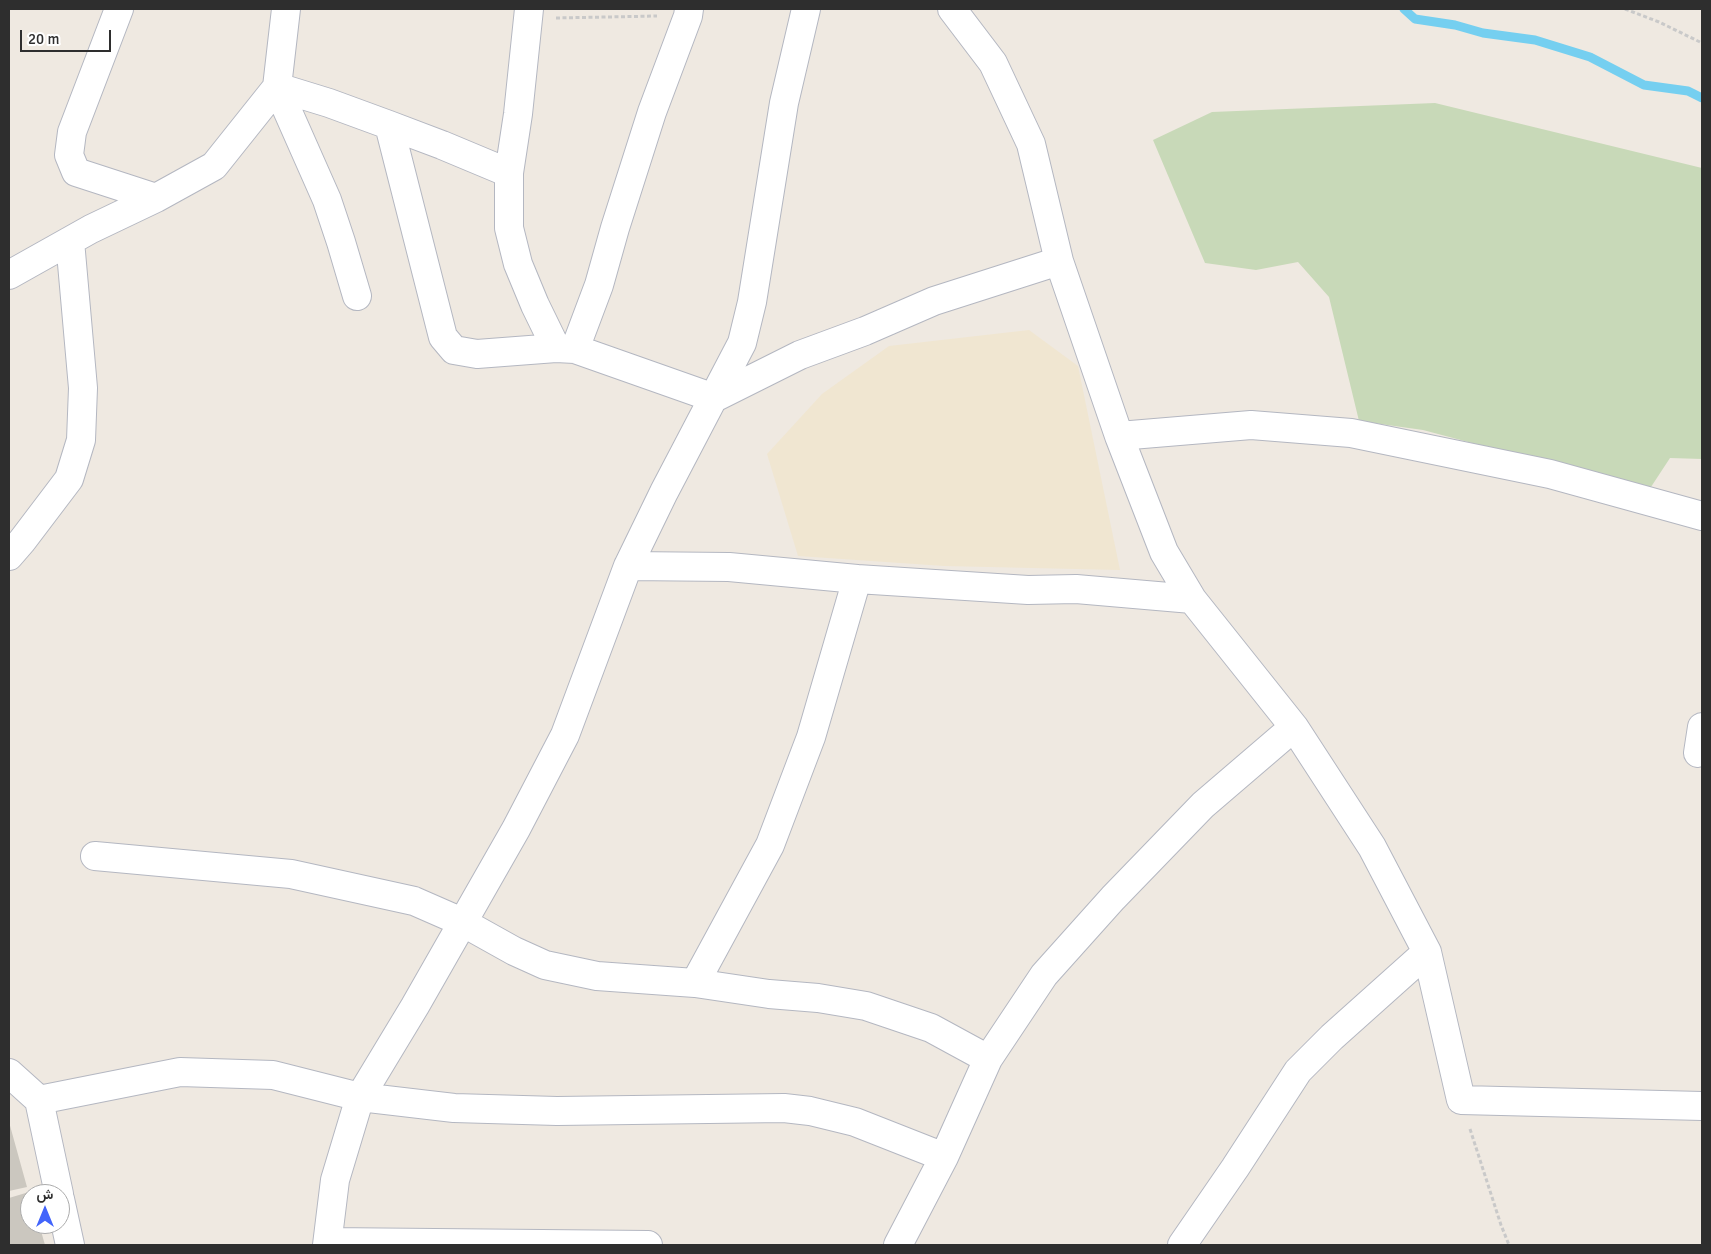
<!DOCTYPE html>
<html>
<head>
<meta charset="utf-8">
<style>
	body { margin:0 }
	#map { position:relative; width:1711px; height:1254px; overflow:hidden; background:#efe9e1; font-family:Signika,Vazirmatn,sans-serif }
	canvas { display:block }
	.frame { position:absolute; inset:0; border:10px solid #2e2e2e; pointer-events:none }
	.north { position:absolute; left:20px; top:1184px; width:50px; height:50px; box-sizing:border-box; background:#fff; border:1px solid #ababab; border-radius:50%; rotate:0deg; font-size:14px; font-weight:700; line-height:20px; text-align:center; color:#2e2e2e }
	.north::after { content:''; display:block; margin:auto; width:18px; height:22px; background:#4264fb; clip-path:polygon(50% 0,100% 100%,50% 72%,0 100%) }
	.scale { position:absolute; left:20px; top:30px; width:91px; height:22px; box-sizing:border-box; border:2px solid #2e2e2e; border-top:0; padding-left:6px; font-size:15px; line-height:18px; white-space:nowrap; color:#2e2e2e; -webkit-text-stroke:4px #fff; paint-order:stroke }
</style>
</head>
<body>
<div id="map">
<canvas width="1711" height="1254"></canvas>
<div class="frame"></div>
<div class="north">ش</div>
<div class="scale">20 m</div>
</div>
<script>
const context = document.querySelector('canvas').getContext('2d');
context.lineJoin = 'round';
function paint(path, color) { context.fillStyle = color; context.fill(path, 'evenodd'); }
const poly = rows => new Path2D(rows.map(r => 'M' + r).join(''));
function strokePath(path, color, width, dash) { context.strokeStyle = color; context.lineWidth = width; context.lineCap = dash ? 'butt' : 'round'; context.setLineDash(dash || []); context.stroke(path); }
paint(poly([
	[1029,330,1078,366,1120,570,944,566,798,556,767,454,822,394,889,346]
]), '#f0e6d1');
paint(poly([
	[1435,103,1702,168,1702,459,1670,458,1649,490,1423,430,1359,421,1329,297,1298,262,1256,270,1205,263,1153,140,1212,112]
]), '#c8d9b8');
strokePath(poly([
	[1404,9,1415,19,1455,25,1483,33,1535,40,1590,57,1644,85,1688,91,1702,98]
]), '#75cff0', 9);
paint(poly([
	[9,1122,27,1187,9,1191],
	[29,1192,30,1224,39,1224,45,1245,9,1245,9,1198]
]), '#cbc7bf');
const street = poly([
	[119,9,72,132,69,155,76,172,156,198],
	[286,9,277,87,327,200,341,242,357,296],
	[952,9,993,63,1031,144,1059,261,1119,436,1164,552,1192,599,1294,727,1372,847,1427,952,1461,1100,1702,1106],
	[277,87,329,103,389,125,442,145,509,173,509,228,518,264,535,305,556,348],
	[389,125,443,337,454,350,477,354,556,348,575,349,714,398,800,355,865,331,934,301,1059,261],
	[509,173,518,114,529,9],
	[9,275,91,229,156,198,214,166,277,87],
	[575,349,599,285,615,228,652,112,688,16,689,9],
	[1119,436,1251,425,1351,433,1550,474,1702,516],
	[9,556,22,541,69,479,81,440,83,388,70,241],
	[628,566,729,567,857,579],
	[1698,753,1702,727],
	[95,856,291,874,414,901,462,922,514,951,545,965,597,976,695,983,769,994,818,998,866,1006,931,1028,988,1059],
	[695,983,770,845,811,737,857,579,1028,590,1076,589,1192,599],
	[9,1073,39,1100,180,1072,273,1075,360,1097,454,1108,557,1111,784,1108,810,1111,855,1122,944,1157],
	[39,1100,59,1194],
	[60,1199,70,1245],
	[328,1242,648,1245],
	[327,1245,335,1180,360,1097,415,1006,516,829,565,735,628,566,664,492,742,343,752,302,784,103,806,9],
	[898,1245,944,1157,988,1059,1044,975,1113,898,1203,805,1294,727],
	[1182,1245,1235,1168,1298,1071,1332,1037,1427,952]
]);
strokePath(street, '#b4b7c1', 30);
strokePath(poly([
	[1625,9,1659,22,1702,43],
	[556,18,657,16],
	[1470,1129,1501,1225,1509,1245]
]), '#c9c9c9', 3, [4, 2.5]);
strokePath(street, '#fff', 28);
</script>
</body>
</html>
